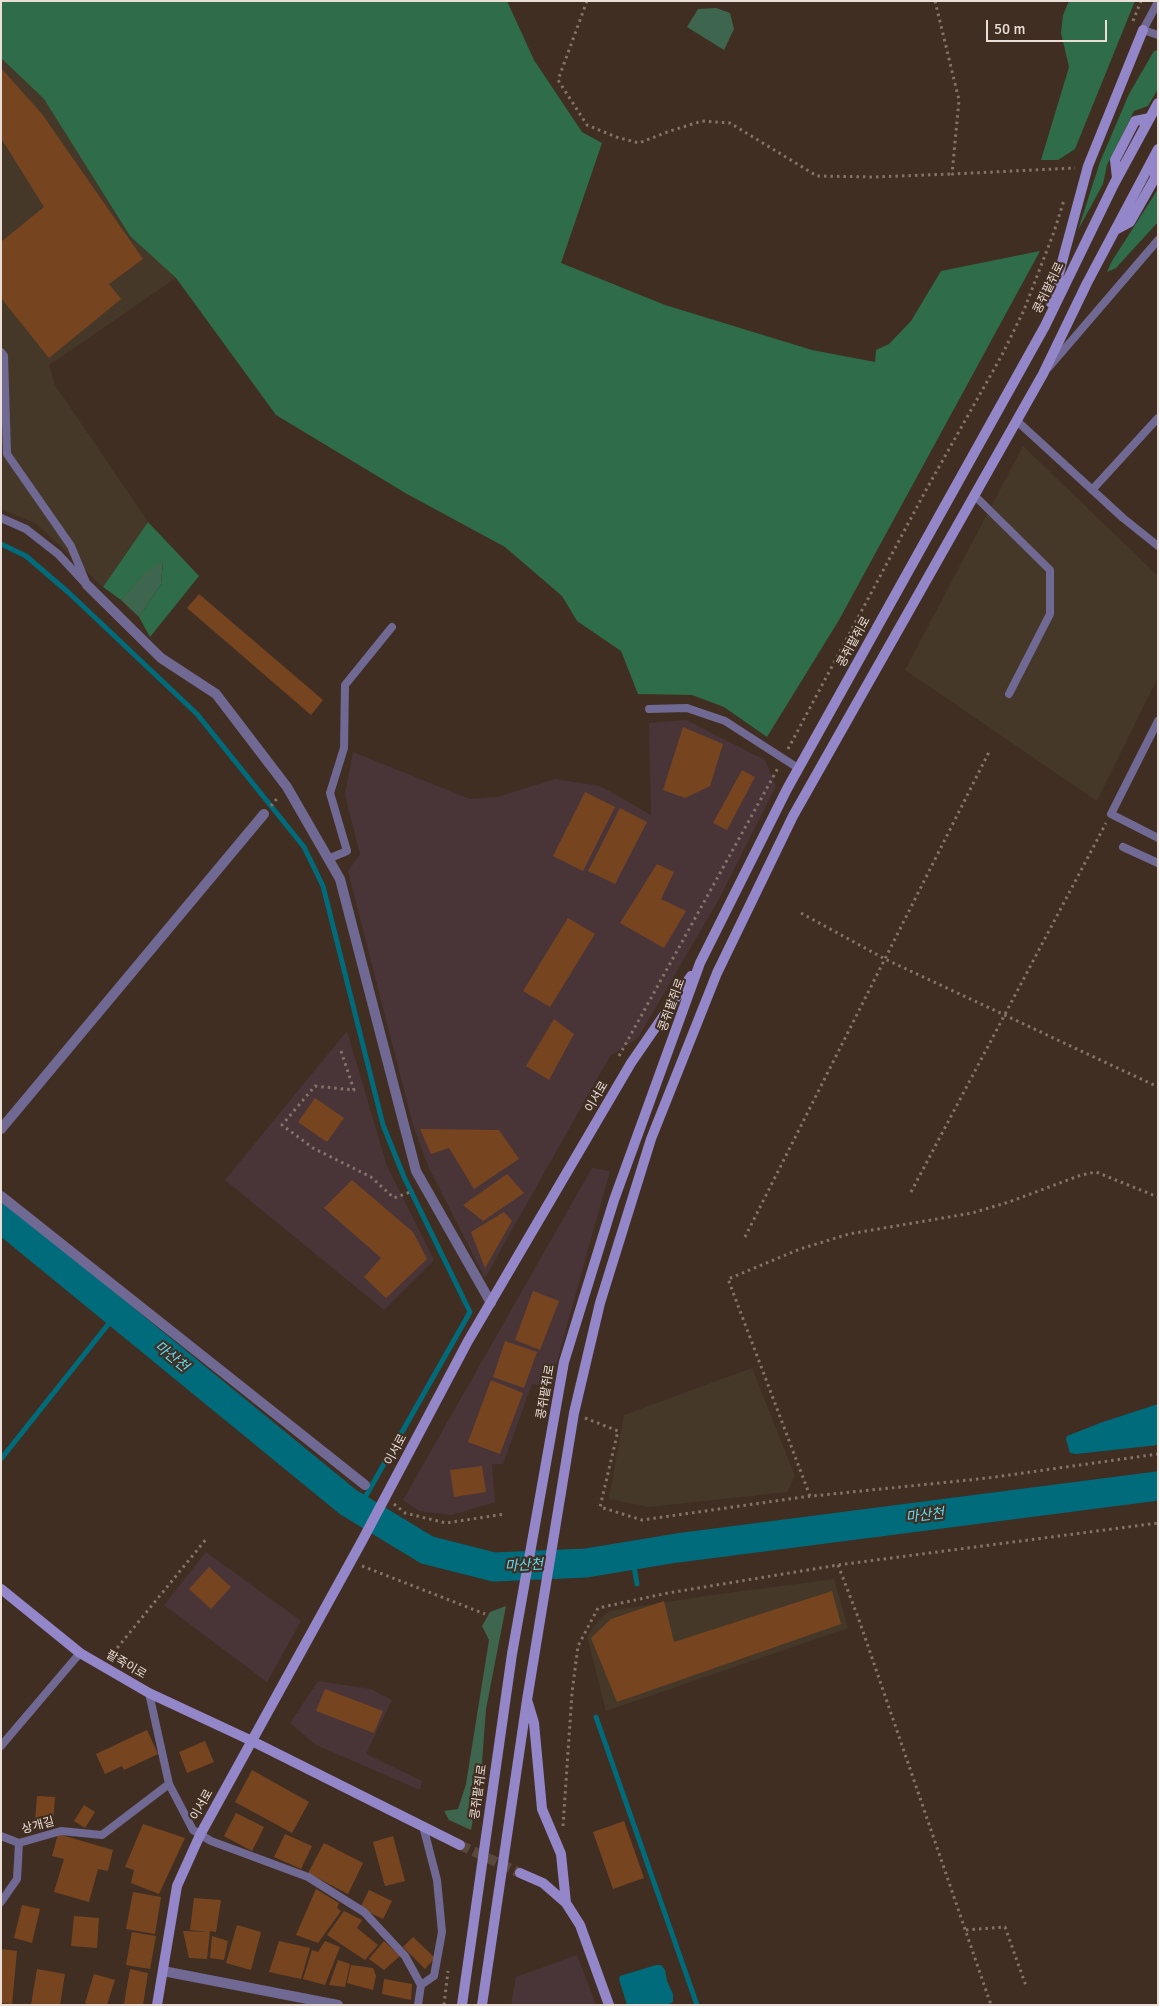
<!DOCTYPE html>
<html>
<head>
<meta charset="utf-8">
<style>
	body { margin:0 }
	#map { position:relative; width:1159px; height:2006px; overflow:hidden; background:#412e22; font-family:Signika,sans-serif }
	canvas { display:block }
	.frame { position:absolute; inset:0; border:2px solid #ebded7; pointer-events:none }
	.scale { position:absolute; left:986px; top:20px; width:121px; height:22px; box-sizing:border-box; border:2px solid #ebded7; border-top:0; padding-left:6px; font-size:15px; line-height:18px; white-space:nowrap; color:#ebded7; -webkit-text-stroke:4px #412e22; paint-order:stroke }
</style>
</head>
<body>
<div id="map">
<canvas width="1159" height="2006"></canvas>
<div class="frame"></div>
<div class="scale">50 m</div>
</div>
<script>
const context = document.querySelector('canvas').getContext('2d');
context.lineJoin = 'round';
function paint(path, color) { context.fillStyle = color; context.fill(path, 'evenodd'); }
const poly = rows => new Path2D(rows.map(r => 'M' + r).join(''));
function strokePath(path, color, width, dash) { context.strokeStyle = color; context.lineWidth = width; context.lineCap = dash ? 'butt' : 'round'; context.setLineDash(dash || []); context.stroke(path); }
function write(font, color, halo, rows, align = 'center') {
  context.font = font + ' Signika,"Noto Sans KR",sans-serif'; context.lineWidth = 4.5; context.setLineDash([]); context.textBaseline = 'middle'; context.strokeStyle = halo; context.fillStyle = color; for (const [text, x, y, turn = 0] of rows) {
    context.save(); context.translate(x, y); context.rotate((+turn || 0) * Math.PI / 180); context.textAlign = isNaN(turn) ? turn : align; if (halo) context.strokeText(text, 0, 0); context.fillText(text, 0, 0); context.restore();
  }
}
paint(poly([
	[686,720,765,760,776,786,719,899,638,1038,610,1056,485,1278,428,1166,413,1125,348,871,360,854,345,795,353,752,470,799,497,797,555,779,600,786,651,815,649,723],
	[347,1031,387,1166,434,1260,384,1310,225,1180],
	[592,1168,610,1171,550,1386,532,1384,503,1464,492,1464,495,1502,452,1515,419,1511,403,1500],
	[206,1552,301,1621,267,1682,164,1605],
	[318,1681,371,1689,392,1700,366,1754,422,1781,420,1790,316,1745,290,1723],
	[577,1955,596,2005,511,2005,516,1977]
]), '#493438');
paint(poly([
	[1,58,44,99,130,236,176,278,49,365,55,385,148,522,103,587,37,524,1,509],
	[1023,446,1158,576,1158,677,1097,801,905,670],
	[752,1368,795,1476,787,1492,649,1507,609,1499,624,1415],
	[834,1579,848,1628,606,1711,587,1636,598,1621,609,1611,706,1596]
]), '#453829');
paint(poly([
	[716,8,730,13,734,29,724,50,687,27,698,9],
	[163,560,161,584,139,617,121,600,145,571],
	[506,1606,486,1709,481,1776,471,1830,449,1820,444,1811,458,1809,466,1784,489,1640,482,1626,490,1612]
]), '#3e654d');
paint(poly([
	[1,1,507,1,534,60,582,132,602,143,561,263,665,305,812,350,875,362,876,350,889,344,911,321,941,271,1040,251,839,620,767,737,724,707,692,695,638,694,621,651,577,621,562,596,505,547,407,494,276,415,176,278,130,236,44,99,1,58],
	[1069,1,1135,1,1075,149,1058,160,1041,160,1069,67,1061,33,1063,15],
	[1158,50,1158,89,1148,106,1134,111,1107,165,1103,184,1078,230,1100,162,1129,94,1154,51],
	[1158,189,1158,222,1116,268,1107,272,1112,261],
	[148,522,199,576,150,637,139,617,161,584,163,561,145,572,121,600,103,587]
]), '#2e6c4a');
paint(poly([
	[1158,1404,1158,1445,1076,1454,1070,1453,1066,1439,1067,1436,1100,1423],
	[656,1965,661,1965,665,1970,667,1981,673,1994,673,2002,667,2005,627,2005,619,1979,620,1976]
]), '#006b7b');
strokePath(poly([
	[1,544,26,556,68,592,197,714,304,847,323,886,383,1125,404,1177,470,1312,359,1508],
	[1,1459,118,1312],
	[632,1555,637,1584],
	[596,1717,697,2005]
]), '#006b7b', 5);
strokePath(poly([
	[1,1218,348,1502,427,1550,494,1567,586,1563,677,1548,1158,1486]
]), '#006b7b', 29);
paint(poly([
	[1,68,42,114,143,259,109,284,121,299,49,358,1,298,1,242,44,207,1,138],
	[199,594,323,700,311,715,187,608],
	[683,727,723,744,710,786,685,798,663,790],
	[742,770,755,777,727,830,713,823],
	[585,792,615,807,583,871,553,856],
	[620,808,647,822,615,884,588,871],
	[657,864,674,872,661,899,686,911,664,948,620,923],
	[568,918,595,934,550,1007,523,991],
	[554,1019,574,1034,549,1080,526,1066],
	[315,1098,344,1118,327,1142,298,1122],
	[420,1129,499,1130,519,1159,474,1189,449,1148,431,1154],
	[507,1174,524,1193,483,1221,463,1205],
	[352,1180,413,1232,427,1259,386,1298,364,1277,381,1258,324,1208],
	[504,1212,512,1221,485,1268,471,1232],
	[533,1291,559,1301,540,1350,515,1340],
	[505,1341,537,1352,524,1388,493,1377],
	[491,1380,523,1393,500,1454,468,1442],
	[482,1466,486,1492,454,1497,450,1470],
	[209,1567,231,1587,211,1609,189,1589],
	[832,1591,841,1624,617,1702,591,1638,611,1619,664,1601,674,1642],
	[325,1689,383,1711,374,1733,316,1711],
	[147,1730,158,1754,124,1770,122,1766,105,1774,96,1754],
	[205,1741,214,1762,187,1773,179,1752],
	[252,1770,309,1802,292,1833,235,1802],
	[37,1796,55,1797,53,1822,35,1821],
	[84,1805,95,1812,85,1828,74,1821],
	[236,1813,264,1827,252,1851,224,1836],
	[624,1821,644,1878,613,1889,593,1832],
	[143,1824,185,1838,159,1894,131,1883,134,1870,125,1867],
	[58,1834,113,1850,108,1871,98,1869,89,1902,54,1892,64,1859,52,1856],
	[285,1834,312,1846,301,1869,274,1857],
	[393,1836,405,1881,385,1886,373,1842],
	[324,1843,363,1863,348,1894,308,1873],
	[316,1889,339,1903,337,1908,341,1911,318,1943,296,1935],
	[369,1890,392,1901,383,1919,360,1908],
	[133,1892,161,1897,155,1934,126,1929],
	[194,1898,221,1900,216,1932,210,1931,207,1959,189,1958,183,1931,208,1932,190,1930],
	[22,1905,40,1909,32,1943,14,1938],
	[344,1911,362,1920,357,1928,378,1945,365,1960,327,1935],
	[74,1916,99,1918,97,1948,71,1946],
	[237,1925,261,1932,251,1970,226,1963],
	[132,1932,156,1936,150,1969,126,1965],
	[212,1936,228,1941,224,1960,210,1958],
	[413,1937,435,1958,425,1969,403,1947],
	[279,1941,310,1948,301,1979,269,1972],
	[325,1941,340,1947,325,1985,303,1979,312,1950,318,1952],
	[384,1941,400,1956,384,1970,369,1959],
	[1,1949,17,1951,12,2004,1,2003],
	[338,1960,350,1964,345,1987,329,1985],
	[351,1965,373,1968,376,1976,373,1990,347,1983],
	[37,1969,65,1974,60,2005,31,2005],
	[130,1969,148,1973,143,2005,124,2004],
	[94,1974,115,1980,107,2005,92,2005,85,2003],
	[384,1979,412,1984,411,2000,382,1994]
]), '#764520');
strokePath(poly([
	[460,1845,520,1873]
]), '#5a483d', 10, [10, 5]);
strokePath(poly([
	[587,1,558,80,587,125,616,137,639,143,670,131,702,121,730,123,817,176,874,177,952,174],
	[935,1,959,100,952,174,1075,168],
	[1133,21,1141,1],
	[788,749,926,490,1002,355,1024,310,1054,232,1064,200],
	[271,806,279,796],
	[801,913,885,959,1158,1087],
	[341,1051,354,1090,315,1086,282,1125,313,1148,371,1177,394,1198,413,1191],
	[619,1056,778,768],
	[911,1192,1106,823],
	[745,1237,990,750],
	[585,1418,618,1431,600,1507,642,1520,803,1497,988,1478,1158,1454],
	[810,1496,728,1279,800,1249,849,1234,972,1213,1009,1202,1081,1175,1096,1172,1158,1197],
	[394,1504,405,1513,446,1523,505,1514],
	[838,1565,858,1617,991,2005],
	[362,1566,485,1614],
	[109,1658,207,1538],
	[563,1826,572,1693,578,1646,598,1608,668,1593,838,1565,1158,1523],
	[966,1930,1005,1927,1026,1986],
	[444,2005,448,1971]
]), '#847369', 3, [2.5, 4]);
strokePath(poly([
	[1158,2,1143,30,1158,35],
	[1,352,4,356,7,454,71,546,87,585],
	[1049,367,1158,240],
	[1017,421,1123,518,1158,546],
	[1092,490,1158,418],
	[975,496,1050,570,1050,614,1009,694],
	[1,518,26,529,58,554,84,582],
	[649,709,687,708,725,721,798,768],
	[1158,721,1111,814,1158,838],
	[1123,847,1158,863],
	[328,859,347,851,330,793,344,748,345,685,392,627],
	[149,1693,169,1784,193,1830,211,1841,308,1877,364,1912,405,1956,421,1985,418,2005],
	[1,1746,80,1653],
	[1,1836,19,1843],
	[1,1902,17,1879,19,1843,61,1831,102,1835,169,1784],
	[421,1985,434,1976,442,1932,437,1880,423,1826]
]), '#706993', 8);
strokePath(poly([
	[87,585,161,658,216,694,287,787,340,879,416,1171,491,1303],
	[1,1129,264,814],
	[1,1196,365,1485],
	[163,1971,338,2005]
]), '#706993', 10);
strokePath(poly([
	[1117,178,1115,160,1135,121,1150,118],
	[1115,230,1130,222,1155,178,1154,159],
	[1051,303,1088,166,1143,30],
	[1,1589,80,1653,149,1693,252,1741,460,1845],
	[528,1703,534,1723,542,1809,561,1854,566,1903],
	[520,1873,543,1883,566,1903,580,1925,609,2005],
	[157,2005,177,1886,200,1835,362,1541,468,1341,631,1063,691,976],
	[462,2005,512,1654,564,1362,614,1200,700,963,787,789,1045,326,1114,184,1158,103],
	[482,2005,527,1700,574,1413,600,1303,651,1139,717,973,793,816,1043,374,1087,283,1158,149]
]), '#9386c9', 10);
write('12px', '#ebded7', '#412e22', [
	["콩쥐팥쥐로",1049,288,-64],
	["콩쥐팥쥐로",854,642,-61],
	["콩쥐팥쥐로",672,1005,-70],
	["이서로",597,1097,-60],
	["콩쥐팥쥐로",546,1392,-80],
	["이서로",396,1450,-62],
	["팥죽이로",126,1665,30],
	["콩쥐팥쥐로",479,1792,-82],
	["이서로",202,1805,-61],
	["상개길",38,1826,-15]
]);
write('italic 14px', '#5fdcf4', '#412e22', [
	["마산천",171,1357,39],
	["마산천",925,1516,-7],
	["마산천",524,1566,-3]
]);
</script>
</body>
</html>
